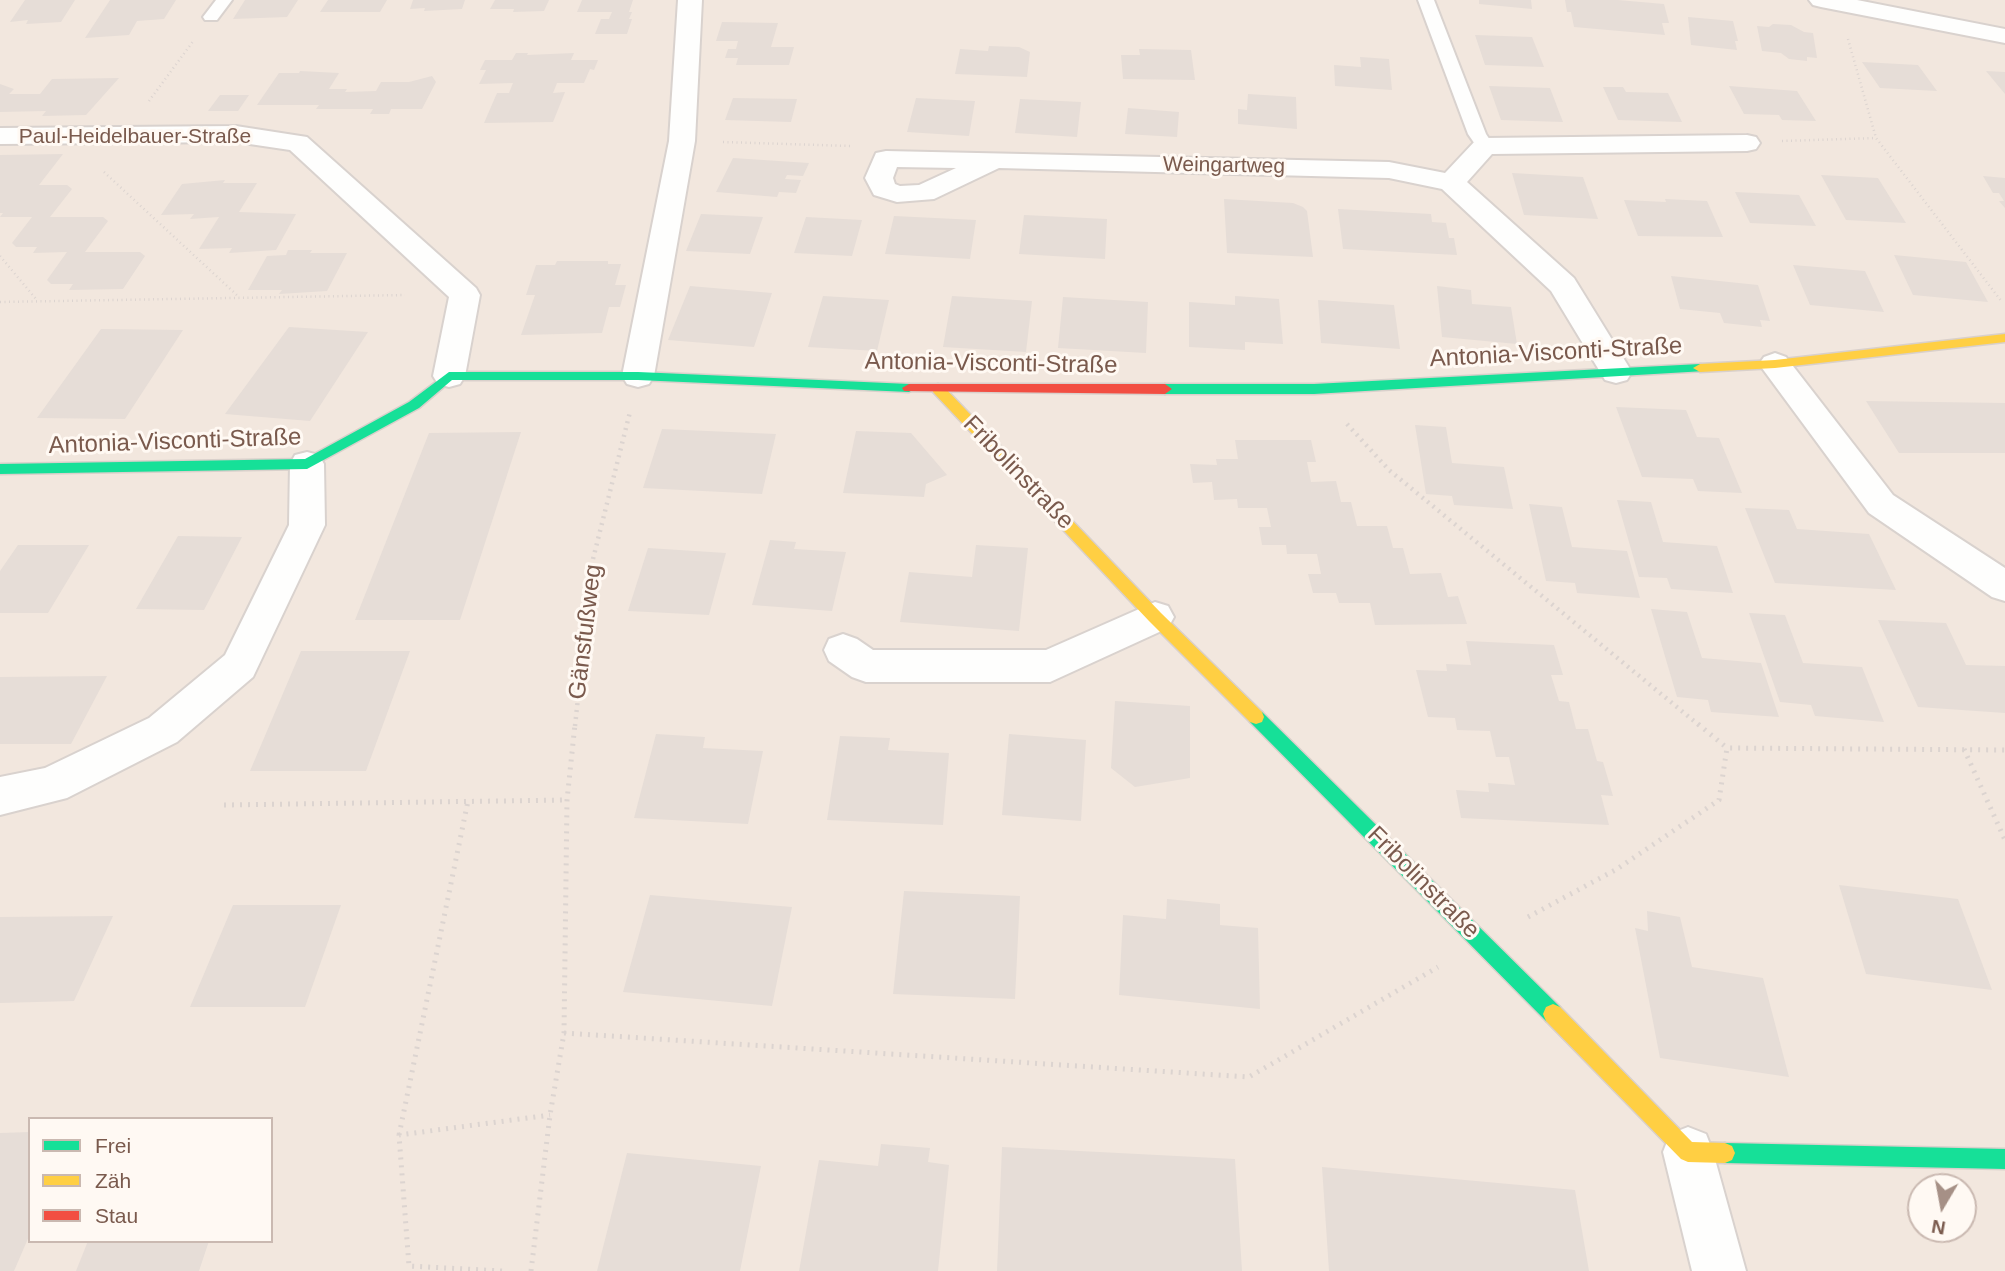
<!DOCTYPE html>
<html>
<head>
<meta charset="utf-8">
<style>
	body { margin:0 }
	#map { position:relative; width:2005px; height:1271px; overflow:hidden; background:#f9f5f0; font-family:Helvetica,sans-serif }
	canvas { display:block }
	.legend { position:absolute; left:28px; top:1117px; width:245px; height:126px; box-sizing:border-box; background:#fff9f3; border:2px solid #cab9b1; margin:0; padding:9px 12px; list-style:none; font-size:21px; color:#7a5a4d }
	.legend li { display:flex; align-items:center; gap:14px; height:35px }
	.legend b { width:35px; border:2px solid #cab9b1 }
	.north { position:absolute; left:1907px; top:1173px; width:70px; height:70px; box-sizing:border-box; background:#fff9f3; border:2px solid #cab9b1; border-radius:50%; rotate:190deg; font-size:19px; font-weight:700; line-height:28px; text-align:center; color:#7a5a4d }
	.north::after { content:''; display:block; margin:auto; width:24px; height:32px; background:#a69086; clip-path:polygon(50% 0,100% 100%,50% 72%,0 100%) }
</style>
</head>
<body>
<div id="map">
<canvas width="2005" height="1271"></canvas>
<ul class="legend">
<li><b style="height:9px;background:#16e098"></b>Frei</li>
<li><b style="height:9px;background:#ffcf43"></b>Zäh</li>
<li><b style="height:9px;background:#f24e42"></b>Stau</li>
</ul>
<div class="north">N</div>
</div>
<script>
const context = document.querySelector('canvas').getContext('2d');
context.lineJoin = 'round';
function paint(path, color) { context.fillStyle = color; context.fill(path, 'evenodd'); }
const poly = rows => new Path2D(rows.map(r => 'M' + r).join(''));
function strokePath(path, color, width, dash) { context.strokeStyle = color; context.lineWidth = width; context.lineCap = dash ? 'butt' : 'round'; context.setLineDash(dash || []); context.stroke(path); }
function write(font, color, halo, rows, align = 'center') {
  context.font = font + ' Helvetica,sans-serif'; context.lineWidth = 6; context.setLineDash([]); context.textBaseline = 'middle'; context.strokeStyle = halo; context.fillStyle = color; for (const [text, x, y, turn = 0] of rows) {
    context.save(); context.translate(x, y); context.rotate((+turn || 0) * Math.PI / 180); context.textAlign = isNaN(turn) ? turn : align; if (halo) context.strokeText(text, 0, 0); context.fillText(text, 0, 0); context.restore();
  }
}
paint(poly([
	[0,0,2005,0,2005,1271,0,1271],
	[30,1119,271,1119,271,1241,30,1241],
	[1921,1187,1963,1187,1963,1229,1921,1229]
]), '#f2e7de');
paint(poly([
	[25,0,75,0,61,22,26,24,28,20,10,22],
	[110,0,176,0,164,19,137,21,129,35,85,38],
	[245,0,298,0,287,17,233,19],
	[328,0,387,0,380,12,320,12],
	[413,0,465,0,462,9,424,11,425,8,410,9],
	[495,0,549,0,544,11,513,12,514,9,490,9],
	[582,0,633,0,629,12,632,12,629,19,632,19,627,34,595,34,601,19,609,19,612,12,577,12],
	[1479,0,1531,0,1532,9,1479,4],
	[1565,0,1618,0,1664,4,1669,23,1662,23,1665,35,1574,27,1571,12,1567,12],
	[1688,17,1733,21,1738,41,1735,41,1737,50,1691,45],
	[722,22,778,23,771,47,794,47,789,65,736,65,738,58,725,58,728,49,736,49,738,41,716,41],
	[1773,24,1791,25,1804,32,1813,33,1817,58,1807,57,1807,61,1789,59,1781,53,1762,51,1757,26,1769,27],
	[1475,35,1532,37,1544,67,1485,65],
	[989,46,1019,47,1030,52,1027,77,955,74,960,49,988,51],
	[1139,49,1191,50,1195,80,1123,79,1121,55,1140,55],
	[516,53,528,53,527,55,574,53,571,60,598,60,594,70,590,69,584,83,557,83,553,93,565,92,553,122,484,123,497,93,509,93,513,83,479,84,486,70,480,70,485,60,512,60],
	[1360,57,1389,59,1392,90,1335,86,1334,65,1361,67],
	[1862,62,1918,65,1937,91,1880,88],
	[300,71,339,73,329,89,347,89,345,92,376,91,381,82,409,82,432,76,436,82,422,109,391,109,389,114,370,114,373,109,316,109,319,105,257,105,279,73,299,73],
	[1986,71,2005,72,2005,94],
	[119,78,86,115,42,116,46,111,0,112,0,84,14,89,9,94,40,94,52,79],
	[1489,86,1550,88,1563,122,1501,120],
	[1729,86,1797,91,1816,121,1782,120,1779,115,1744,114],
	[1603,87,1623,87,1626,92,1668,93,1682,122,1618,120],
	[1248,94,1296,97,1297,129,1238,124,1238,109,1247,110],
	[220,95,249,95,238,111,208,111],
	[733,98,797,99,791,122,725,120],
	[916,98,975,101,969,136,907,132],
	[1020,99,1081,102,1077,137,1015,133],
	[1128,108,1179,112,1177,137,1125,134],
	[63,154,39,185,67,185,72,189,50,217,103,217,108,221,85,252,140,252,145,256,123,289,69,290,73,284,51,284,47,280,67,252,33,253,37,247,16,247,12,243,32,217,0,217,3,213,0,213,0,155],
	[733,158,809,163,803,176,787,175,785,179,801,180,796,193,779,192,777,197,716,192],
	[1512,173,1583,177,1598,219,1524,215],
	[1821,175,1878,178,1906,223,1846,220],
	[1983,176,2005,178,2005,208,1999,201,2004,201,1999,193,1993,193],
	[225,180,223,183,257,183,239,212,296,214,276,250,229,253,232,248,199,249,219,217,190,219,194,214,161,215,182,184],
	[1735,192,1799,195,1816,226,1750,223],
	[1224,199,1293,203,1303,207,1307,211,1313,257,1227,253],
	[1665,199,1707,201,1723,237,1638,236,1624,200,1666,202],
	[1338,209,1431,214,1432,222,1446,223,1449,238,1454,238,1457,255,1343,249],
	[701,214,763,217,750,254,686,251],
	[1024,215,1107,219,1105,259,1019,254],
	[894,216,976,220,970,259,885,254],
	[806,217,862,220,852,256,794,253],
	[288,250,312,250,310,253,347,253,327,291,279,294,282,290,248,290,267,256,286,255],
	[1894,255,1966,262,1988,302,1913,295],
	[557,261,608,261,608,264,621,264,615,285,626,285,620,307,609,307,602,333,521,335,535,295,526,295,536,265,555,265],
	[1793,265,1865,271,1884,312,1810,305],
	[1671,276,1758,285,1770,321,1760,320,1762,327,1724,323,1720,313,1680,309],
	[690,286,772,293,754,347,668,340],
	[1437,286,1471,290,1472,304,1511,307,1517,344,1442,337],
	[823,296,889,300,877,351,808,347],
	[952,296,1032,301,1026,352,943,347],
	[1235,296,1279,299,1283,344,1245,342,1245,350,1189,347,1189,302,1235,305],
	[1063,297,1148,302,1146,353,1058,348],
	[1318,300,1394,305,1400,349,1321,343],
	[289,327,368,332,310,421,225,414],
	[101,329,183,330,125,419,37,418],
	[1866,401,2005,403,2005,453,1899,453],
	[1616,407,1686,410,1697,437,1719,438,1742,493,1698,491,1693,479,1642,477],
	[1415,425,1446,427,1452,463,1504,467,1513,509,1454,505,1452,496,1426,494],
	[662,429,776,434,762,494,643,488],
	[856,431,911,433,947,475,926,484,924,497,843,493],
	[521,432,460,620,355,620,429,433],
	[1235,440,1311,440,1316,462,1307,462,1311,482,1336,481,1341,502,1351,502,1357,526,1387,526,1393,548,1403,548,1410,574,1441,573,1448,597,1458,596,1467,624,1375,625,1370,603,1339,603,1336,593,1313,593,1308,574,1321,574,1317,554,1287,554,1286,545,1262,545,1259,527,1271,527,1267,508,1238,508,1237,499,1214,500,1212,482,1193,483,1190,464,1217,465,1216,459,1238,459],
	[1617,500,1651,502,1663,542,1717,546,1733,593,1671,589,1667,578,1639,577],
	[1529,504,1562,507,1572,547,1627,551,1640,598,1577,593,1575,583,1546,581],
	[1745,508,1789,510,1797,529,1869,534,1896,590,1775,583],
	[178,536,242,537,204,610,136,609],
	[770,540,796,542,794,549,846,552,832,611,752,605],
	[18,545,89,545,48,613,0,613,0,571],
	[976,545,1028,548,1019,631,900,622,909,572,972,577],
	[648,548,726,553,709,615,628,611],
	[1651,609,1687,612,1702,658,1761,663,1779,717,1711,712,1708,700,1677,697],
	[1749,613,1785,615,1803,663,1862,667,1884,722,1815,716,1811,705,1780,702],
	[1878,620,1946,623,1966,665,2005,666,2005,713,1918,707],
	[1466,641,1554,645,1563,675,1551,675,1559,701,1569,702,1576,729,1588,729,1597,761,1603,762,1613,796,1601,795,1609,825,1461,818,1456,790,1489,792,1488,783,1515,785,1509,757,1496,757,1490,731,1457,730,1455,718,1428,717,1416,670,1447,671,1446,664,1471,665],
	[301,651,410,651,366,771,250,771],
	[107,676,71,744,0,744,0,677],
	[1115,701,1190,706,1190,778,1135,787,1111,768],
	[656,734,705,737,703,748,763,751,748,824,634,818],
	[1009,734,1086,740,1081,821,1002,815],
	[840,736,890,738,888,750,949,753,943,825,827,820],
	[1839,885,1958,899,1992,990,1866,974],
	[904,891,1020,896,1015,999,893,994],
	[650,895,792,907,772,1006,623,992],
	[1167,899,1220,904,1220,925,1258,928,1260,1009,1119,995,1123,915,1166,919],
	[233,905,341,905,305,1007,190,1007],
	[1647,911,1680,917,1692,967,1763,978,1789,1077,1660,1058,1635,928,1648,931],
	[113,916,74,1001,0,1003,0,917],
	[30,1132,30,1234,14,1271,0,1271,0,1133],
	[881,1144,930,1148,928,1162,949,1165,938,1271,799,1271,819,1160,878,1166],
	[1002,1147,1235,1159,1242,1271,997,1271],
	[627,1153,761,1166,740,1271,597,1271],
	[1322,1167,1575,1190,1589,1271,1329,1271],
	[88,1241,209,1241,199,1271,76,1271]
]), '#e6ddd7');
const lane = poly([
	[216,0,232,0,217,20,205,20,203,17,216,0],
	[1418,0,1434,0,1486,134,1494,146,1491,150,1479,150,1468,134,1418,0]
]);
const street = poly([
	[678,0,702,0,695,141,654,376,649,384,638,387,627,384,622,376,669,141,678,0],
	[1809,0,1857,0,2005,29,2005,43,1821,7,1813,5,1809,0],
	[236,126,307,137,476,288,480,295,465,376,460,384,449,387,438,384,433,376,449,297,290,150,236,142,0,144,0,128,236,126],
	[1747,135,1756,137,1760,143,1756,149,1747,151,1492,154,1467,182,1574,278,1632,372,1627,380,1616,383,1605,380,1551,291,1442,189,1389,178,999,168,934,199,897,202,874,195,865,178,876,153,886,151,1389,162,1445,173,1476,140,1485,138,1747,135],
	[897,167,956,168,919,185,900,186,895,184,893,178,897,167],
	[1775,353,1786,357,1893,495,2005,568,2005,601,1992,597,1869,513,1759,364,1764,357,1775,353],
	[307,452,319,455,324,464,325,525,253,677,177,742,67,798,0,815,0,777,45,768,149,718,225,655,289,525,290,464,295,455,307,452],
	[1155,602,1168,606,1174,617,1168,628,1050,682,866,682,852,677,829,661,824,650,829,639,843,634,857,639,873,650,1046,650,1155,602],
	[1688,1127,1706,1134,1713,1152,1746,1271,1692,1271,1663,1152,1670,1134,1688,1127]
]);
const fast = poly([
	[1700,364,1705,365,1705,371,1314,394,1165,394,1158,389,1165,384,1314,384,1700,364],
	[449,372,638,372,909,384,916,388,909,392,638,380,452,380,419,408,307,469,0,474,0,464,305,459,409,402,449,372],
	[1256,710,1262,712,1560,1007,1563,1014,1560,1021,1553,1024,1546,1021,1250,722,1248,717,1250,712,1256,710],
	[1725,1143,2005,1149,2005,1169,1725,1163,1718,1160,1715,1153,1718,1146,1725,1143]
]);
const slow = poly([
	[2005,334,2005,342,1775,368,1700,372,1693,368,1700,364,1775,360,2005,334],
	[938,384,943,386,1161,613,1262,712,1264,717,1262,722,1256,724,1250,722,1149,621,933,392,933,386,938,384],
	[1553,1004,1560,1007,1692,1142,1725,1143,1732,1146,1735,1153,1732,1160,1725,1163,1688,1162,1681,1159,1546,1021,1543,1014,1546,1007,1553,1004]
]);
const jam = poly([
	[909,384,1165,384,1172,389,1165,394,904,391,902,388,909,384]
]);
strokePath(lane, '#d9d2ce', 4);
strokePath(street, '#d9d2ce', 4);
strokePath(fast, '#d9d0cb', 3);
strokePath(slow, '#d9d0cb', 3);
strokePath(jam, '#d9d0cb', 3);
strokePath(poly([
	[1848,39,1876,138,2002,302],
	[149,101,194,40],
	[1782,141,1876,138],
	[723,142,850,146],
	[104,172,239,297],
	[0,256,36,299],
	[0,302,405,295]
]), '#dcd4d0', 2.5, [1, 3.5]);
strokePath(poly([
	[1347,424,1389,470,1700,726],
	[575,726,593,559,630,412]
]), '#dcd4d0', 4.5, [2, 5]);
strokePath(poly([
	[1698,724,1727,748],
	[1964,749,2005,840],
	[224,805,567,800],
	[1528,917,1617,869,1719,800,1727,748,2005,750],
	[564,1033,1249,1077,1438,967],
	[399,1135,468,801],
	[502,1271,409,1266,399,1135,550,1115],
	[531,1271,550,1115,564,1033,567,800,575,724]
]), '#dcd4d0', 5, [2, 6]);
paint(lane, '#fefefd');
paint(street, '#fefefd');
paint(fast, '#16e098');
paint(slow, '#ffcf43');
paint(jam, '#f24e42');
write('21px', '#7a5a4d', '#fff9f3', [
	["Paul-Heidelbauer-Straße",135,137],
	["Weingartweg",1224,166,1]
]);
write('24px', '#7a5a4d', '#fff9f3', [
	["Antonia-Visconti-Straße",1556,353,-3],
	["Antonia-Visconti-Straße",991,364,1],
	["Antonia-Visconti-Straße",175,442,-2],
	["Fribolinstraße",1018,473,46],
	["Gänsfußweg",586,632,-83],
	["Fribolinstraße",1423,883,45]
]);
</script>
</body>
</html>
